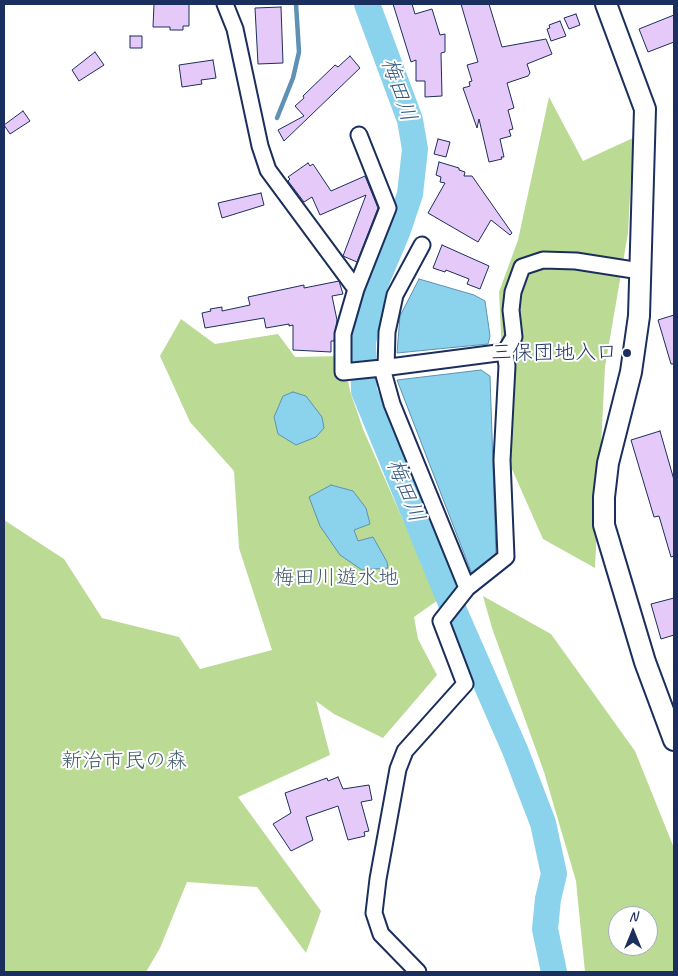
<!DOCTYPE html>
<html>
<head>
<meta charset="utf-8">
<style>
	body { margin:0 }
	#map { position:relative; width:678px; height:976px; overflow:hidden; background:#fff; font-family:Caveat,sans-serif }
	canvas { display:block }
	.frame { position:absolute; inset:0; border:5px solid #1b2f5e; pointer-events:none }
	.north { position:absolute; left:608px; top:906px; width:50px; height:50px; box-sizing:border-box; background:#fff; border:1px solid #a4acbf; border-radius:50%; rotate:0deg; font-size:14px; font-weight:700; line-height:20px; text-align:center; color:#1b2f5e }
	.north::after { content:''; display:block; margin:auto; width:18px; height:22px; background:#1b2f5e; clip-path:polygon(50% 0,100% 100%,50% 72%,0 100%) }
</style>
</head>
<body>
<div id="map">
<canvas width="678" height="976"></canvas>
<div class="frame"></div>
<div class="north">N</div>
</div>
<script>
const context = document.querySelector('canvas').getContext('2d');
context.lineJoin = 'round';
function paint(path, color) { context.fillStyle = color; context.fill(path, 'evenodd'); }
const poly = rows => new Path2D(rows.map(r => 'M' + r).join(''));
function strokePath(path, color, width, dash) { context.strokeStyle = color; context.lineWidth = width; context.lineCap = dash ? 'butt' : 'round'; context.setLineDash(dash || []); context.stroke(path); }
function write(font, color, halo, rows, align = 'center') {
  context.font = font + ' Caveat,"Klee One",sans-serif'; context.lineWidth = 4; context.setLineDash([]); context.textBaseline = 'middle'; context.strokeStyle = halo; context.fillStyle = color; for (const [text, x, y, turn = 0] of rows) {
    context.save(); context.translate(x, y); context.rotate((+turn || 0) * Math.PI / 180); context.textAlign = isNaN(turn) ? turn : align; if (halo) context.strokeText(text, 0, 0); context.fillText(text, 0, 0); context.restore();
  }
}
paint(poly([
	[549,97,583,161,633,138,628,233,605,367,595,568,543,539,507,458,499,292,518,240],
	[181,319,215,344,278,334,295,357,343,356,350,391,363,429,438,600,414,617,418,639,437,675,383,738,334,714,316,701,330,755,238,797,321,911,306,953,257,887,187,882,160,948,146,972,4,972,4,520,64,559,102,618,179,637,200,669,272,650,239,548,234,471,190,422,160,356],
	[483,596,551,634,635,751,674,848,674,972,585,972,576,881,544,772,492,628],
	[618,916,648,916,648,946,618,946]
]), '#bbdb94');
const water = poly([
	[419,279,474,295,485,301,490,336,488,344,397,353,400,316,419,279],
	[481,370,490,376,496,555,472,574,397,380,481,370],
	[293,392,306,396,322,417,324,428,316,437,296,445,278,434,274,417,283,396,293,392],
	[331,485,353,491,366,508,370,524,354,530,358,541,373,537,387,562,388,568,362,570,340,555,320,526,309,497,331,485]
]);
paint(water, '#8bd3ec');
strokePath(water, '#5e91b3', 1);
strokePath(poly([
	[277,118,293,78,299,52,296,4]
]), '#5e91b3', 4.5);
strokePath(poly([
	[367,4,410,120,415,149,410,194,398,230,374,287,363,343,364,391,455,613,515,750,543,823,554,874,548,899,545,929,554,972]
]), '#8bd3ec', 26);
const building = poly([
	[154,4,189,4,189,26,183,26,183,30,170,30,170,27,153,27,154,4],
	[393,4,412,4,415,14,432,9,440,35,445,34,445,52,441,53,442,96,425,97,425,81,416,81,416,60,411,62,393,4],
	[461,4,489,4,502,47,546,39,552,54,527,64,530,73,528,76,507,83,514,108,508,110,513,129,509,130,511,136,500,139,504,157,501,157,502,159,489,162,479,119,477,128,463,88,470,86,469,82,472,81,467,65,478,62,461,4],
	[281,7,283,63,258,64,255,8,281,7],
	[576,14,580,25,569,29,564,18,576,14],
	[674,15,674,42,648,52,639,29,674,15],
	[560,21,566,36,551,41,547,29,550,28,549,25,560,21],
	[130,36,142,36,142,48,130,48,130,36],
	[95,52,104,65,79,81,72,70,95,52],
	[350,56,360,68,284,141,278,130,304,116,295,106,304,98,303,96,335,65,338,67,350,56],
	[213,60,216,78,201,80,202,84,182,87,179,65,213,60],
	[23,111,30,121,10,134,4,125,23,111],
	[438,139,450,142,446,157,434,154,438,139],
	[439,162,459,168,459,170,465,172,464,176,472,176,512,233,510,235,491,220,478,242,428,213,445,183,440,182,441,177,436,175,439,162],
	[308,163,310,166,313,164,331,191,365,176,378,208,357,262,343,256,366,195,320,215,312,197,304,202,288,181,290,179,288,177,308,163],
	[261,193,264,205,222,218,218,203,261,193],
	[442,245,489,266,480,289,467,284,469,279,446,270,445,272,433,268,442,245],
	[339,281,343,294,332,296,337,320,334,341,331,341,331,352,293,350,293,325,289,326,289,324,266,328,264,318,205,328,202,313,211,311,210,309,222,307,222,311,250,305,248,297,304,285,304,288,339,281],
	[674,315,674,364,671,364,658,320,674,315],
	[660,431,674,480,674,556,671,557,659,516,654,517,631,440,660,431],
	[674,598,674,635,661,639,651,604,674,598],
	[338,777,343,789,369,785,372,800,361,802,369,831,364,832,365,836,348,840,338,806,306,817,313,840,291,851,273,824,291,813,285,793,327,778,328,781,338,777]
]);
paint(building, '#e5c9f8');
strokePath(building, '#1b2f5e', 1);
const minor = poly([
	[225,4,235,29,260,146,268,170,356,289,343,334,343,372,382,368,392,404,467,588],
	[356,289,388,208,359,135],
	[382,368,505,352,514,337,511,310,513,292,522,267,543,260,576,261,640,271],
	[386,368,387,332,395,295,422,245],
	[418,972,381,934,374,913,378,879,398,769,405,751,465,684,441,621,467,588,506,557,502,460,507,366,505,352]
]);
const tertiary = poly([
	[606,4,645,109,639,316,631,372,608,463,604,497,604,525,645,662,674,740]
]);
strokePath(minor, '#1b2f5e', 19);
strokePath(tertiary, '#1b2f5e', 24);
strokePath(minor, '#fff', 15);
strokePath(tertiary, '#fff', 20);
for (const [x, y, r, color] of [
	[627,353,5,"#1b2f5e"]
]) { const dot = new Path2D(); dot.arc(x, y, r, 0, 2 * Math.PI); context.fillStyle = color; context.fill(dot); strokePath(dot, '#fff', 2); }
write('21px', '#1b2f5e', '#fff', [
	["三保団地入口",617,353]
], 'right');
write('21px', '#435a6c', '#fff', [
	["梅田川遊水地",336,578],
	["新治市民の森",124,761]
]);
write('italic 22px', '#375882', '#fff', [
	["梅田川",398,90,71],
	["梅田川",405,491,68]
]);
</script>
</body>
</html>
